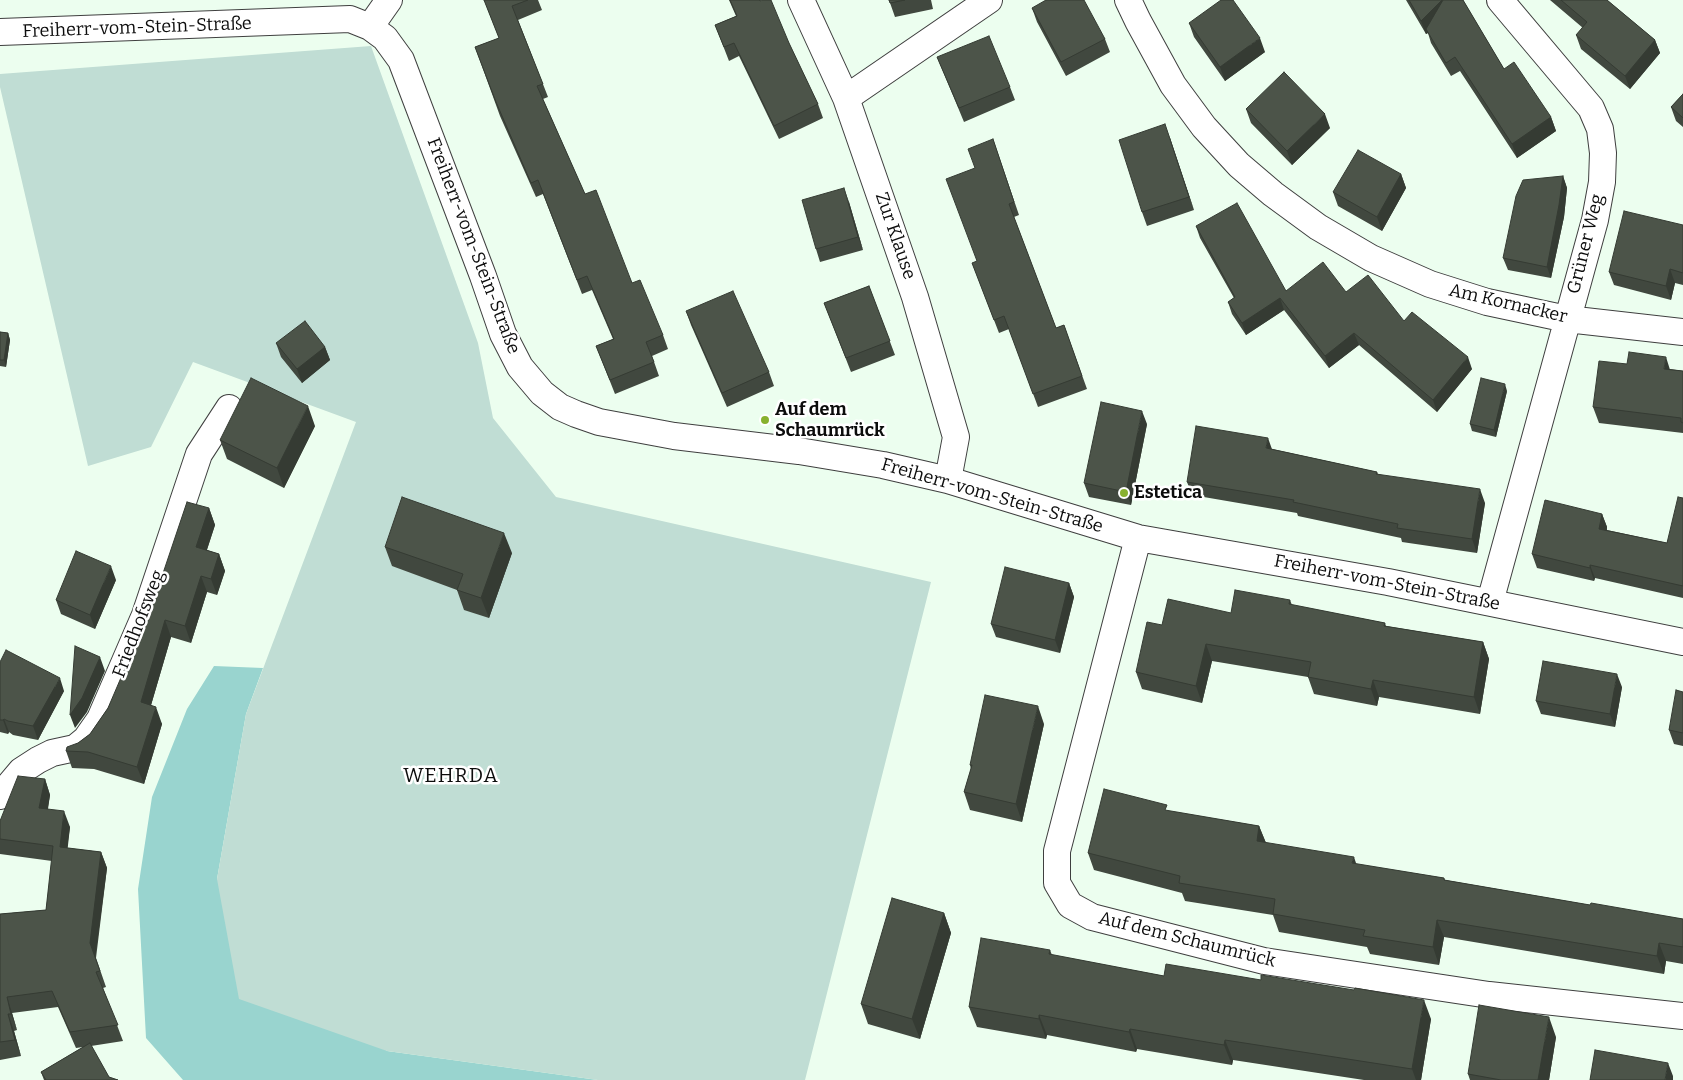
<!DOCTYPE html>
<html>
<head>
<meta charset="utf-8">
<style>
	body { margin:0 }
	canvas { display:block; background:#ecfeef }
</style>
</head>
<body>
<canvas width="1683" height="1080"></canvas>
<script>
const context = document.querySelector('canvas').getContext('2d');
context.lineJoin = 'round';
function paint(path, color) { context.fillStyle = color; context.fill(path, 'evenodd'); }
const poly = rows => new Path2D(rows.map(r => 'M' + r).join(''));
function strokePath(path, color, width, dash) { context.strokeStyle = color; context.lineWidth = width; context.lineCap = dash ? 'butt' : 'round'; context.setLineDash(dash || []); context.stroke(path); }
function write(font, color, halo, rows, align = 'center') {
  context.font = font + ' Bitter,serif'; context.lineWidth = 5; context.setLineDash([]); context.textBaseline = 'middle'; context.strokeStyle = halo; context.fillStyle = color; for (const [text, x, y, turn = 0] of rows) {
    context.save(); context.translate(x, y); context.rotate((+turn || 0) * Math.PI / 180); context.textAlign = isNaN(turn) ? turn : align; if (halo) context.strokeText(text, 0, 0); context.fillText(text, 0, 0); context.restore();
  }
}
paint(poly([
	[214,666,263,668,246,714,217,879,387,1051,598,1080,183,1080,146,1038,138,889,152,797,187,709]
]), '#99d4cf');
paint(poly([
	[371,46,478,343,493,418,556,497,931,582,805,1080,598,1080,387,1051,239,999,217,879,246,714,356,422,193,362,151,447,88,466,0,87,0,74]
]), '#c0ddd4');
const street = poly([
	[801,0,846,98,915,297,956,437,948,480],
	[1128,0,1138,21,1173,85,1204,127,1239,165,1273,194,1318,227,1371,258,1430,284,1487,302,1567,319,1683,332],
	[370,27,389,0],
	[0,32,350,19,370,27,385,38,401,60,483,276,503,334,520,367,542,393,560,407,576,414,599,422,674,436,799,451,883,465,948,480,1138,538,1388,582,1683,642],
	[846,98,989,0],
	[1138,538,1057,851,1057,883,1070,905,1092,917,1264,961,1489,995,1683,1016],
	[1490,602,1595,220,1602,182,1603,153,1600,129,1591,108,1500,0],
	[0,796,21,771,38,760,52,753,75,748,86,739,100,719,145,615,199,454,229,408]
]);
strokePath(street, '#3f3f3f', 28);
strokePath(street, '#fff', 26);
paint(poly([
	[484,0,538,0,542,10,518,20,548,97,543,99,585,194,632,283,663,335,668,349,652,356,659,376,615,394,596,346,613,339,592,290,582,294,543,194,536,197,500,116,475,47,499,38],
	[729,0,760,0,789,43,818,104,823,118,779,139,739,56,729,61,715,25,736,16],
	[889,0,931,0,933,9,895,17],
	[1406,0,1463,0,1504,69,1551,117,1556,131,1517,158,1460,71,1451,76,1431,43,1428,33,1426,34],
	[1550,0,1607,0,1655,40,1660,53,1630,89,1581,49,1576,35,1583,28],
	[1032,8,1105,39,1110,52,1066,76,1037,22],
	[1189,23,1265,52,1225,81,1194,37],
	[937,57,1010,87,1015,100,964,122],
	[1683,94,1683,127,1676,121,1671,107],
	[1246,109,1330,128,1292,165,1251,123],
	[1170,138,1194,210,1147,226,1142,212],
	[993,139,1019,215,1014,217,1056,328,1064,325,1087,389,1038,407,1009,329,999,333,972,263,977,262,975,168],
	[1401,174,1406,188,1382,231,1338,206,1333,192],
	[1563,176,1567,188,1564,217,1551,278,1508,270,1503,258],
	[849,202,863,250,820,262,816,249],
	[1683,225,1683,285,1675,283,1671,300,1614,285,1609,272],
	[1196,226,1286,291,1346,292,1404,321,1472,369,1437,412,1359,345,1329,368,1284,310,1246,335,1232,314,1228,302,1234,298,1200,238],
	[869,286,895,355,851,372,824,303],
	[686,311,769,372,774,386,727,407,691,325],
	[0,332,8,333,10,340,6,367,0,366],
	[276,343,325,347,330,360,302,383,281,357],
	[1670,369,1683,371,1683,433,1599,423,1593,407],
	[1507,391,1496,437,1472,431,1470,424],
	[1147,424,1131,505,1089,497,1084,483],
	[315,426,284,488,227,459,220,440],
	[1272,449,1377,472,1378,474,1485,503,1477,553,1402,542,1401,538,1298,516,1297,513,1192,495,1187,482],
	[1683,498,1683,598,1595,578,1594,581,1537,568,1532,554,1602,514,1607,527,1607,530,1667,543],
	[209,508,215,525,207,550,219,554,225,571,217,595,207,592,191,643,171,637,151,705,162,724,144,784,94,769,72,768,66,751,78,743,90,734,108,708],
	[385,547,512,553,489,618,464,610,457,590,392,566],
	[116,580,95,629,61,614,56,600],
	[1069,583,1074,597,1060,653,996,637,991,624],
	[1290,600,1292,605,1385,623,1386,626,1483,642,1489,659,1480,714,1379,697,1377,706,1314,694,1308,677,1212,661,1202,703,1142,689,1136,672,1162,625,1231,613],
	[0,662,64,691,38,740,13,735,9,732,8,734,0,732],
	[1622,687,1615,727,1541,714,1536,701],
	[1683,692,1683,746,1674,744,1669,730],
	[1044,724,1022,822,970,810,964,792,971,769,970,765],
	[45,779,50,795,48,809,70,827,67,848,101,852,107,868,96,958,106,987,103,988,123,1041,91,1046,109,1077,118,1080,44,1080,41,1072,83,1047,76,1048,58,1007,12,1013,17,1030,14,1031,21,1056,0,1060,0,914,46,910,52,861,0,854,0,821],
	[1169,811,1259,826,1266,843,1356,864,1444,878,1445,880,1590,905,1683,919,1683,964,1666,961,1664,974,1444,937,1439,965,1370,954,1367,947,1279,932,1273,915,1185,901,1182,893,1094,870,1088,853],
	[944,913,951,933,920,1039,868,1024,861,1004],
	[1050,950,1052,955,1164,976,1431,1019,1421,1080,1364,1080,1233,1060,1232,1065,1137,1049,1136,1052,1047,1035,1046,1039,977,1027,969,1007],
	[1556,1037,1549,1080,1470,1080,1468,1074]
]), '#41483f');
paint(poly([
	[1442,0,1448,12,1426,29,1428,33,1426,34,1421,21],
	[1260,38,1265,52,1225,81,1220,67],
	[1655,40,1660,53,1630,89,1625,76],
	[1325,114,1330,128,1292,165,1287,151],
	[1551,117,1556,131,1517,158,1512,144],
	[1165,124,1170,138,1194,210,1189,197],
	[1401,174,1406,188,1382,231,1377,217],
	[1563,176,1567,188,1564,217,1551,278,1547,267],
	[844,188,849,202,863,250,858,237],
	[1670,269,1675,283,1671,300,1666,286],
	[1280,298,1284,310,1246,335,1242,323],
	[8,333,10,340,6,367,4,360],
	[1354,333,1359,345,1329,368,1325,356],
	[325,347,330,360,302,383,297,369],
	[1468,357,1472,369,1437,412,1433,400],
	[1666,357,1671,373,1664,369],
	[1505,384,1507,391,1496,437,1494,430],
	[308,406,315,426,284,488,277,468],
	[1142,411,1147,424,1131,505,1126,492],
	[1268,438,1273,452,1266,448],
	[1480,489,1485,503,1477,553,1472,539],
	[209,508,215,525,202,564,196,547],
	[1602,514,1607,527,1604,542,1599,529],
	[504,533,512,553,489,618,481,598],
	[219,554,225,571,217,595,211,579],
	[1590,565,1595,578,1594,581,1590,568],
	[111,566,116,580,95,629,90,615],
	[201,576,207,592,191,643,185,626],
	[1069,583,1074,597,1060,653,1055,640],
	[165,620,171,637,147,719,141,702],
	[1483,642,1489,659,1480,714,1474,697],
	[1206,644,1212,661,1202,703,1196,686],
	[100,657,105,671,87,712,75,728,70,715],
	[1617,674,1622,687,1615,727,1610,714],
	[60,678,64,691,38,740,33,726],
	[1373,680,1379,697,1377,706,1371,689],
	[1038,706,1044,724,1022,822,1016,804],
	[156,707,162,724,144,784,137,767],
	[4,719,9,732,8,734,3,720],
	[45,779,50,795,45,824,39,808],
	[64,811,70,827,66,863,60,847],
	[1259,826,1266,843,1257,841],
	[101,852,107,868,95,959,90,943],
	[1354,857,1360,875,1352,863],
	[944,913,951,933,920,1039,912,1019],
	[1437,920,1444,937,1439,965,1433,947],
	[1659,943,1666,961,1664,974,1657,956],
	[7,997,12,1013,17,1030,11,1014],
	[1424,1000,1431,1019,1421,1080,1416,1080,1412,1069],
	[8,1014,14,1031,21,1056,15,1040],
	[1039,1015,1047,1035,1046,1039,1039,1019],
	[1549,1017,1556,1037,1549,1080,1538,1080],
	[1130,1029,1137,1049,1136,1052,1129,1032],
	[1225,1040,1233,1060,1232,1065,1224,1045],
	[1668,1063,1673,1076,1673,1080,1665,1080]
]), '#353b33');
const building = poly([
	[484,0,528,0,512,6,543,84,537,86,585,194,596,190,632,283,640,280,663,335,646,342,654,362,610,380,596,346,614,339,587,276,577,280,538,180,531,183,496,102,475,47,499,38,484,0],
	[730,0,760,0,760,1,762,0,771,0,789,43,818,104,774,126,734,43,724,47,715,25,737,16,730,0],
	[889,0,905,0,890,3,889,0],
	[1046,0,1084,0,1105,39,1061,62,1032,8,1046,0],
	[1221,0,1233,0,1260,38,1220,67,1189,23,1221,0],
	[1409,0,1442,0,1421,21,1409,0],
	[1443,0,1463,0,1504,69,1514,62,1551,117,1512,144,1455,57,1446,63,1426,29,1443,0],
	[1561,0,1607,0,1655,40,1625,76,1576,35,1587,22,1561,0],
	[989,36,1010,87,959,108,937,57,989,36],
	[1284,72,1325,114,1287,151,1246,109,1284,72],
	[1683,94,1683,118,1671,107,1683,94],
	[1165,124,1189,197,1142,212,1119,140,1165,124],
	[993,139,1014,202,1009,204,1056,328,1064,325,1082,376,1033,394,1004,316,994,320,972,263,977,261,946,179,975,168,968,149,993,139],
	[1358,150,1401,174,1377,217,1333,192,1358,150],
	[1563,176,1559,205,1547,267,1503,258,1516,196,1523,180,1563,176],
	[844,188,858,237,816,249,802,200,844,188],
	[1237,203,1286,291,1323,262,1346,292,1368,275,1404,321,1412,312,1468,357,1433,400,1354,333,1325,356,1280,298,1242,323,1228,302,1235,297,1196,226,1237,203],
	[1624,211,1683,225,1683,273,1670,269,1666,286,1609,272,1624,211],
	[869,286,890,341,846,358,824,303,869,286],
	[733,291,769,372,722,393,686,311,733,291],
	[305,321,325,347,297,369,276,343,305,321],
	[0,332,8,333,4,360,0,360,0,332],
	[1629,352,1666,357,1664,369,1683,371,1683,423,1681,422,1681,418,1593,407,1599,361,1627,364,1629,352],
	[251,378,308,406,277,468,220,440,251,378],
	[1481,378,1505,384,1494,430,1470,424,1481,378],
	[1101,402,1142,411,1126,492,1084,483,1101,402],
	[1196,426,1268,438,1266,448,1377,472,1376,474,1480,489,1472,539,1397,528,1398,524,1293,502,1294,500,1187,482,1196,426],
	[402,497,504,533,481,598,457,590,463,574,385,547,402,497],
	[1678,497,1683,498,1683,586,1590,565,1590,568,1532,554,1545,500,1602,514,1599,529,1667,543,1678,497],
	[187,502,209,508,196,547,219,554,211,579,201,576,185,626,165,620,141,702,156,707,137,767,88,752,66,751,67,747,78,743,90,734,108,708,153,603,187,502],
	[76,551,111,566,90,615,56,600,76,551],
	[1005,567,1069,583,1055,640,991,624,1005,567],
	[1235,590,1290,600,1289,604,1385,623,1384,626,1483,642,1474,697,1373,680,1371,689,1308,677,1311,662,1206,644,1196,686,1136,672,1147,622,1162,625,1168,599,1231,613,1235,590],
	[75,646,100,657,82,698,70,715,75,646],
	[6,650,60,678,33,726,8,721,4,719,3,720,0,720,0,662,6,650],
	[1543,661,1617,674,1610,714,1536,701,1543,661],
	[1676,690,1683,692,1683,733,1669,730,1676,690],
	[985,695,1038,706,1016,804,964,792,972,765,970,765,985,695],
	[18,776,45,779,39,808,64,811,60,847,101,852,90,943,100,971,96,972,118,1025,70,1032,52,991,7,997,11,1014,8,1014,15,1040,0,1042,0,914,46,910,53,846,0,839,0,821,18,776],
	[1104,789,1167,805,1165,810,1259,826,1257,841,1354,857,1352,863,1444,878,1444,880,1590,905,1591,903,1683,919,1683,947,1659,943,1657,956,1437,920,1433,947,1363,936,1365,930,1273,914,1275,899,1179,883,1180,876,1088,853,1104,789],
	[892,898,944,913,912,1019,861,1004,892,898],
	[981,938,1050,950,1049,954,1164,976,1166,964,1261,980,1261,975,1354,990,1355,988,1424,1000,1412,1069,1225,1040,1224,1045,1130,1029,1129,1032,1039,1015,1039,1019,969,1007,981,938],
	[1479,1005,1549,1017,1538,1080,1501,1080,1468,1074,1479,1005],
	[90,1043,109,1077,118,1080,46,1080,41,1072,90,1043],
	[1595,1050,1668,1063,1665,1080,1590,1080,1595,1050]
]);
paint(building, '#4c5449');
strokePath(building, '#353b33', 1);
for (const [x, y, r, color] of [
	[765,420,5,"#88b12f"],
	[1124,493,5,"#88b12f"]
]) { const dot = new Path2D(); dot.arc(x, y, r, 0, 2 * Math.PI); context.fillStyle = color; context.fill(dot); strokePath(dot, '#fff', 2); }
write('18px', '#0c0c0c', '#fff', [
	["Freiherr-vom-Stein-Straße",137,28,-2],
	["Zur Klause",895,236,71],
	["Grüner Weg",1586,244,-76],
	["Freiherr-vom-Stein-Straße",473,246,69],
	["Am Kornacker",1508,304,13],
	["Freiherr-vom-Stein-Straße",992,496,16],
	["Freiherr-vom-Stein-Straße",1387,583,11],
	["Friedhofsweg",139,624,-69],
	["Auf dem Schaumrück",1187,940,14]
]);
write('bold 18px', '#0c0c0c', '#fff', [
	["Auf dem",775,410],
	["Schaumrück",775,431],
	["Estetica",1134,493]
], 'left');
context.letterSpacing = '1px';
write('20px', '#0c0c0c', '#fff', [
	["WEHRDA",451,776]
]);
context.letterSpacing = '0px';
</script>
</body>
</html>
